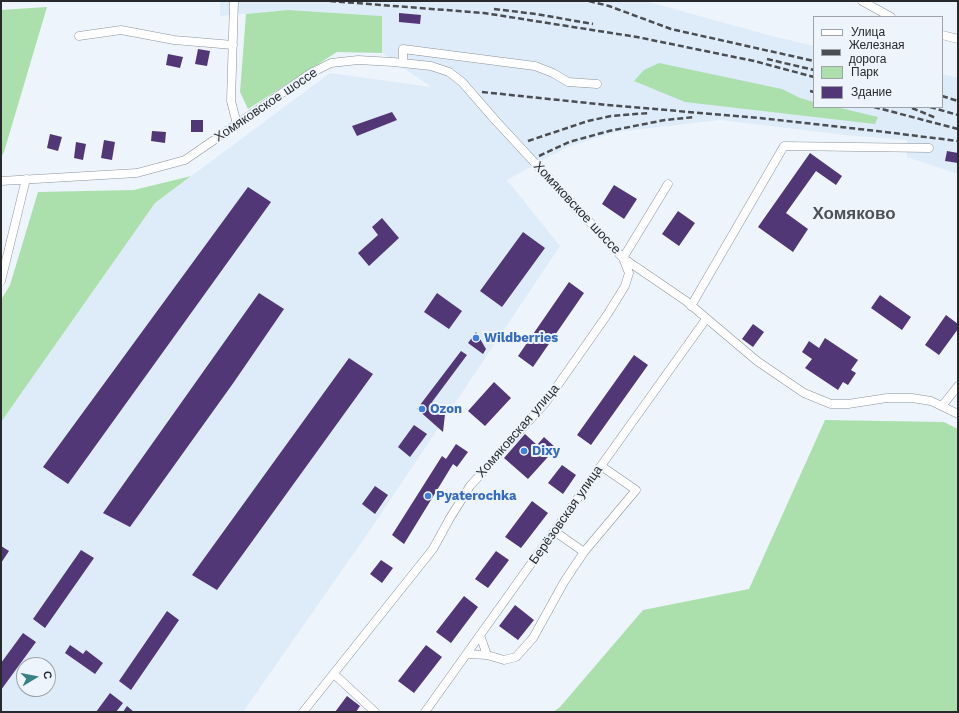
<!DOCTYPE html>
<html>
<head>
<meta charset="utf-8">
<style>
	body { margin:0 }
	#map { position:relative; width:959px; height:713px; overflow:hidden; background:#edf4fc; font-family:"Work Sans",sans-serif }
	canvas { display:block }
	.frame { position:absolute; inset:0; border:2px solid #27292c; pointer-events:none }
	.legend { position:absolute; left:813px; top:16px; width:130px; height:92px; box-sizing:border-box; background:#edf4fc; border:1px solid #9ea3a9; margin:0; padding:5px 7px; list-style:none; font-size:12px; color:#27292c }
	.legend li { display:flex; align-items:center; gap:8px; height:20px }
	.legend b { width:20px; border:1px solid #9ea3a9 }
	.north { position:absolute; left:16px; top:657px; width:40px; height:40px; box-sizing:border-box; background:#edf4fc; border:1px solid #9ea3a9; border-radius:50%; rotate:80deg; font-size:11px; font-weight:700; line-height:16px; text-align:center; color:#27292c }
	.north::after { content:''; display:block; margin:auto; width:14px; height:18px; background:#398186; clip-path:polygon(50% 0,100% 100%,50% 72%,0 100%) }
</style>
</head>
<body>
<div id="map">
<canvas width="959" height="713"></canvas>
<div class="frame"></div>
<ul class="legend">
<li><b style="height:5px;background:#fff"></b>Улица</li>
<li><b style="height:5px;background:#4a4d51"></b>Железная дорога</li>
<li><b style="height:11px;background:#abe0ad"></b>Парк</li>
<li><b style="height:11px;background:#523776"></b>Здание</li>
</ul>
<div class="north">С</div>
</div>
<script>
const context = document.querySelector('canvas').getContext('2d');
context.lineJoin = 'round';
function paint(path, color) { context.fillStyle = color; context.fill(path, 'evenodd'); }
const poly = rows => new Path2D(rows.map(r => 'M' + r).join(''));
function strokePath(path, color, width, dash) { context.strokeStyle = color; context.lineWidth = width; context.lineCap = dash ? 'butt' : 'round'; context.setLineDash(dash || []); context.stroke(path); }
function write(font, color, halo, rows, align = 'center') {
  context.font = font + ' "Work Sans",sans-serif'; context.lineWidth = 4; context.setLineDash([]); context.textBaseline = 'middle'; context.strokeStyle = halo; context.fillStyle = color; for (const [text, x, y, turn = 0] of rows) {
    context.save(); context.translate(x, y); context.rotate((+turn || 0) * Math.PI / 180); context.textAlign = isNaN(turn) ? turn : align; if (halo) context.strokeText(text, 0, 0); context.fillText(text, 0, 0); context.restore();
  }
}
paint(poly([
	[220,1,645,1,772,36,814,46,814,107,942,107,942,74,958,78,958,174,907,157,907,140,846,135,720,120,616,132,567,147,507,180,560,246,370,530,243,712,1,712,1,422,155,203,330,73,431,87,382,53,382,16,288,10,220,16],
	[24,665,48,665,48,689,24,689]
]), '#deebf9');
paint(poly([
	[47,7,4,152,1,157,1,10],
	[288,10,382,16,382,53,337,52,248,109,240,92,246,14],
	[659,63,782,89,800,98,814,102,814,107,836,107,878,117,875,124,685,102,634,81,644,70],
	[191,176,155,203,1,422,1,300,10,285,38,192,134,190],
	[825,420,944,422,958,429,958,712,553,712,560,707,643,610,749,589]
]), '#abe0ad');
paint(poly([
	[399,13,421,15,420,24,399,22],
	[198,49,210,51,207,66,195,64],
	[168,54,183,57,180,68,166,65],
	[392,112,397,120,357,136,352,126],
	[191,120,203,120,203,132,191,132],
	[152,131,166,132,165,143,151,141],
	[50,134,62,137,58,151,47,148],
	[104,140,115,142,112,160,101,158],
	[76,142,86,144,83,160,74,158],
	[947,151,958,153,958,163,945,161],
	[810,153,842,176,836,185,816,171,786,213,808,229,793,252,758,227],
	[614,185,637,199,624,219,602,204],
	[248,187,271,202,68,484,43,467],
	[678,211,695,223,679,246,662,234],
	[382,218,399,238,369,266,358,253,378,235,372,227],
	[523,232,545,248,502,307,480,291],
	[569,282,584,293,533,367,518,356],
	[259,293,284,309,234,382,130,527,103,513],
	[437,293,462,311,449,329,424,312],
	[880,295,911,317,902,330,871,308],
	[946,315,958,324,958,329,939,355,925,345],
	[753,324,764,332,753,347,742,339],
	[476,332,486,349,483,354,468,343],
	[825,338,858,360,851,370,856,373,848,385,843,382,838,390,805,368,812,359,802,352,809,341,819,348],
	[461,351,467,355,432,402,445,414,443,432,417,409],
	[634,355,648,365,591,445,577,435],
	[349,358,373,374,217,590,192,575],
	[494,382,511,398,485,426,468,411],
	[414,425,427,434,410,457,398,447],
	[525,434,537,445,544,437,556,448,528,479,504,458],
	[456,444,468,452,457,467,453,464,404,544,392,535,442,456,446,459],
	[562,465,576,475,563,494,548,483],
	[375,486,388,495,375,514,362,504],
	[532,501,548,513,521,548,505,537],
	[1,546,9,551,1,563],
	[81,550,94,558,45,628,33,619],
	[496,551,509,560,488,588,475,579],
	[381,560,393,568,382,583,370,574],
	[464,596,478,607,451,643,436,632],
	[515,605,534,620,518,640,499,626],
	[167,611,179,620,131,690,119,681],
	[23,633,36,642,1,690,1,663],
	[70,645,83,654,86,650,103,663,95,674,65,653],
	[426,645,442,657,414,693,398,681],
	[110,693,123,703,116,712,96,712],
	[347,696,360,706,356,712,335,712],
	[127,706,134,712,123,712]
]), '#523776');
const minor = poly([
	[234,1,231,101,237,124],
	[862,1,891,17],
	[942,35,958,39],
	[79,36,121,30,174,40,233,45],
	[403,63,403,49,535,66,553,73,568,82,597,84],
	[1,181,137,173,185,160,311,73,331,63,358,60,393,62,431,66,449,72,462,82,496,121,623,258,686,301,757,361,804,393,831,404,848,404,887,398,912,398,931,401,958,414],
	[623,258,668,184],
	[1,281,26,179],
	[691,306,784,146,929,148],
	[942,406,958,386],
	[554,531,584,552],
	[467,654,487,655,480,635],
	[487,655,504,660,516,657,533,638,564,582,584,552,636,490,601,466],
	[334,674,375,712],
	[303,712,433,549,450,518,470,486,546,402,607,315,625,286,629,273,623,258],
	[425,712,706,319]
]);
strokePath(minor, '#8c939a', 9);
strokePath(minor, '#fff', 8);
strokePath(poly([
	[330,1,484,13,637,37,754,61,814,77],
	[589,1,609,6,671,29,814,61],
	[494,9,536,14,593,24],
	[767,59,814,70],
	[810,91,814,92],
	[482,92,607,105,760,118,877,131,958,141],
	[942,96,958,101],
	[874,107,958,129],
	[930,107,958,115],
	[912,108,936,118],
	[528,141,588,121,611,116,649,113],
	[539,156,569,142,609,131,665,120,695,117]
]), '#4a4d51', 2.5, [6, 3]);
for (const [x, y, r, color] of [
	[476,338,4,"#3f7fe0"],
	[422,409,4,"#3f7fe0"],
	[524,451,4,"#3f7fe0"],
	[428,496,4,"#3f7fe0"]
]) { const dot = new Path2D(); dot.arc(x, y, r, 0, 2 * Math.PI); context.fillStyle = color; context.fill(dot); strokePath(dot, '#edf4fc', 1.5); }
write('13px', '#27292c', '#edf4fc', [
	["Хомяковское шоссе",266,105,-34],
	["Хомяковское шоссе",577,208,47],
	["Хомяковская улица",518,431,-49],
	["Берёзовская улица",566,515,-55]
]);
write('bold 13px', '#366cbe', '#edf4fc', [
	["Wildberries",484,338],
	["Ozon",430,409],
	["Dixy",532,451],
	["Pyaterochka",436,496]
], 'left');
write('bold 17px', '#4b5157', '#edf4fc', [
	["Хомяково",854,214]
]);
</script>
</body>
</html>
